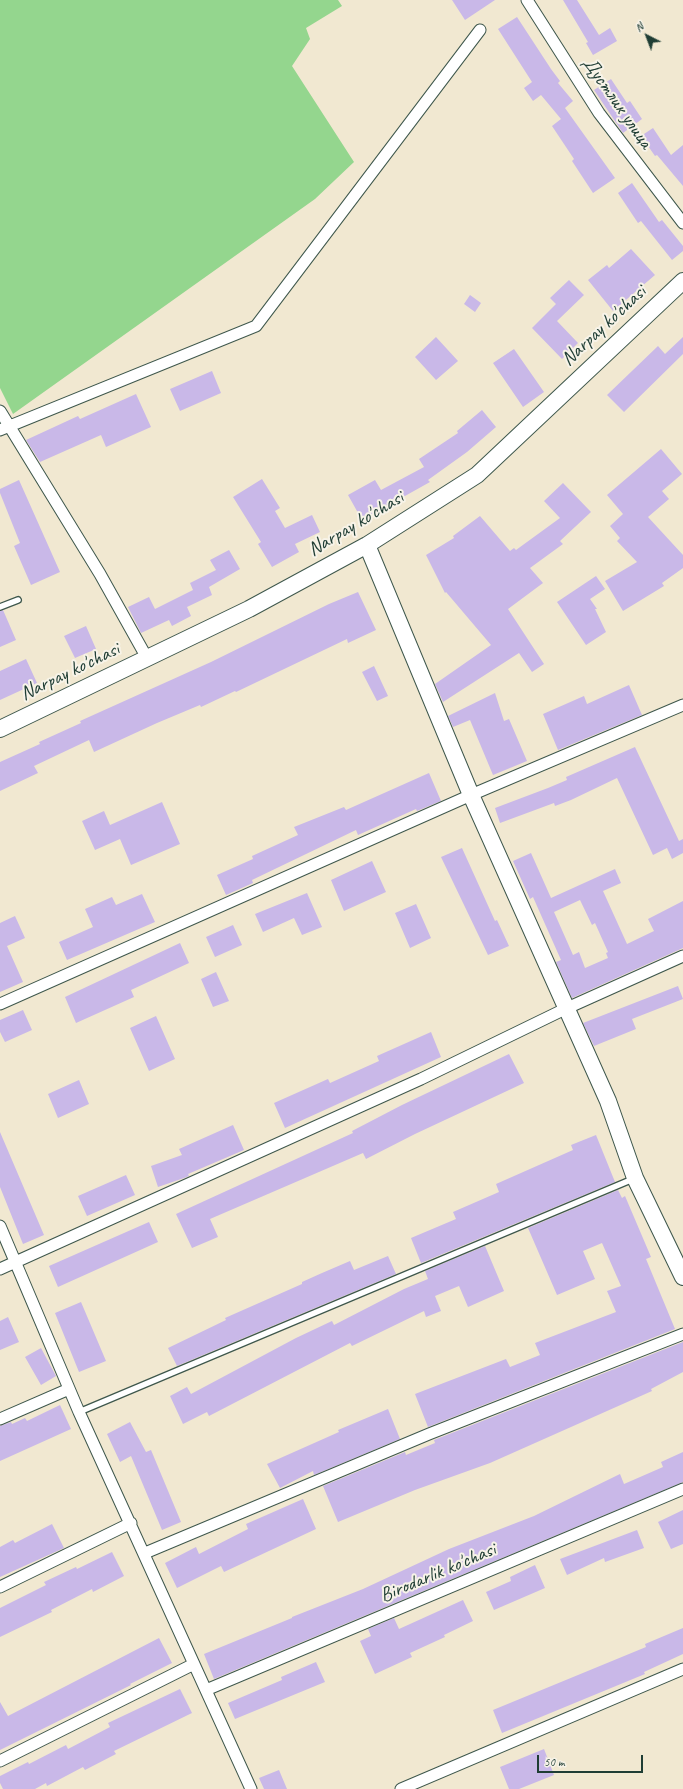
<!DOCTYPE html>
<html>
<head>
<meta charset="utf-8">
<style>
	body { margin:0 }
	#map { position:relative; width:683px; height:1789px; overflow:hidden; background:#f1e8d1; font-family:Caveat,sans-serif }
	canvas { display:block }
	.north { position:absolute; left:627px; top:16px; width:40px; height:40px; -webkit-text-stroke:3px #f7f3e8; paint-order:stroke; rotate:318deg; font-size:11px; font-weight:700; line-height:16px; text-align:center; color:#1f3d34 }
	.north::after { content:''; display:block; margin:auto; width:14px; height:18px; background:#1f3d34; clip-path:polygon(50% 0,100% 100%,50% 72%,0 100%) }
	.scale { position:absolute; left:537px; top:1755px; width:106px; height:18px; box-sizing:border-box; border:2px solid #1f3d34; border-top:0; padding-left:5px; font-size:12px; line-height:14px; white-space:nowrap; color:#1f3d34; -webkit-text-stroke:3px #f7f3e8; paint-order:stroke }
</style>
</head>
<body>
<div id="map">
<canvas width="683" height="1789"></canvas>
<div class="north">N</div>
<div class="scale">50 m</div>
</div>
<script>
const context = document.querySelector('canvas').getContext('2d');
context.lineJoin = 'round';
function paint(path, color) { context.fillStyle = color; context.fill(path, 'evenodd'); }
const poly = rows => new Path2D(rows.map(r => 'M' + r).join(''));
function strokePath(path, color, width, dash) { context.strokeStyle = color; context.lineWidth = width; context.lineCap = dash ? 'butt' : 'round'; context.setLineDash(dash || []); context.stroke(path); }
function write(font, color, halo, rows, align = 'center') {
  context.font = font + ' Caveat,sans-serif'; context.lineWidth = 4; context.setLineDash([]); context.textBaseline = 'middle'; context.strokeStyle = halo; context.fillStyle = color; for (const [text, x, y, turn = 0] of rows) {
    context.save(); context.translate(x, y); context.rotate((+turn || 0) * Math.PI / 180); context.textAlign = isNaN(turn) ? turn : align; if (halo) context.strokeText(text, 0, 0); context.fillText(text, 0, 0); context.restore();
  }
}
paint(poly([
	[0,0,338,0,342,6,306,28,310,39,292,66,354,162,315,199,13,414,0,388]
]), '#94d68e');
paint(poly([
	[452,0,495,0,465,20],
	[563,0,577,0,599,35,610,28,617,41,593,55,586,43,588,42],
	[517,17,551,69,560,81,558,83,573,101,565,108,615,178,593,193,572,161,574,159,552,126,561,119,541,95,533,101,524,88,532,82,498,29],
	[611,79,627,103,630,101,642,119,623,133,594,90],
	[653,128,671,155,683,145,683,186,657,155,655,156,641,136],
	[632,183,659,222,662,220,683,246,683,251,672,260,641,221,638,223,618,193],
	[631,249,655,275,613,311,588,280,607,265,609,268],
	[569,280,584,295,557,321,578,343,562,359,532,328,556,304,550,298],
	[470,295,481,303,475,312,464,304],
	[436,337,458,361,436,380,415,357],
	[683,337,683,354,624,412,607,395,658,346,665,354],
	[514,349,544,392,523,407,493,363],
	[212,371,221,393,180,411,170,389],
	[136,394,151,427,106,447,101,435,40,462,26,440,78,416,80,419],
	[482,410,496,427,467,452,428,480,430,482,362,520,348,495,375,480,381,490,424,467,419,459,458,433,457,431],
	[661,449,682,474,662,491,669,499,648,517,683,555,683,568,662,583,664,586,623,611,605,581,637,562,617,541,620,538,610,526,623,514,607,495],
	[262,479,280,508,275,511,285,528,312,515,320,532,295,544,299,552,272,567,258,544,261,542,233,497],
	[19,480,60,572,31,585,14,546,20,543,0,493,0,489],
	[563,483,591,512,560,541,563,544,530,568,543,583,508,609,544,664,532,672,519,653,443,702,435,684,491,645,446,592,445,593,426,555,454,538,453,536,480,516,510,551,514,548,516,550,560,518,544,501],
	[229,550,240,569,209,587,212,595,187,607,191,616,172,626,169,620,141,633,128,607,149,597,155,609,193,590,190,583,216,570,210,560],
	[596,576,605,589,590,599,597,609,595,609,606,632,586,645,557,602],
	[358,592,376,630,348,643,347,639,236,692,235,691,201,707,200,705,157,723,94,752,89,740,34,766,38,773,0,791,0,762,40,744,39,742,81,723,80,721,211,662,329,604],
	[3,610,16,640,0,647,0,611],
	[86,626,96,649,75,658,64,636],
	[26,659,37,683,0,700,0,671],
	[374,666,388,696,377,701,362,672],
	[629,685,642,715,558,750,543,714,584,696,587,704],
	[495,693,504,721,509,719,527,761,493,775,470,720,453,727,448,716],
	[635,747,679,841,683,839,683,853,672,859,667,848,653,855,617,778,571,800,555,806,554,803,500,823,495,808,548,788,567,780,566,777],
	[429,773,441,801,417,811,416,809,358,835,356,830,252,880,253,883,226,895,217,875,253,859,252,856,298,835,294,827,344,807,346,810],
	[162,802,180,844,131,865,120,839,95,850,82,821,104,811,110,825],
	[462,848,495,921,497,920,509,946,488,955,441,857],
	[531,853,551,898,615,869,621,883,603,891,627,944,654,931,648,919,683,901,683,948,572,998,556,962,561,960,533,897,530,899,513,861],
	[580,900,592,925,595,923,608,952,606,953,608,958,585,968,579,952,573,955,554,912],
	[372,861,386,892,344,911,331,880],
	[307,893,322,927,302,935,294,918,263,932,255,914],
	[142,894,155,922,67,960,59,942,93,927,85,909,112,897,116,905],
	[416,904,431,938,410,948,395,913],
	[15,916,25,938,7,946,23,982,0,992,0,923],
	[233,925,242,945,215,957,206,937],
	[180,943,189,963,131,990,134,997,76,1023,65,997],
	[216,972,229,1001,213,1007,201,979],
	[678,986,683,999,632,1019,636,1029,594,1046,583,1023],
	[23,1010,32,1030,5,1042,0,1032,0,1020],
	[156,1016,175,1059,149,1071,130,1028],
	[431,1032,441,1057,285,1128,274,1103,328,1079,330,1083,379,1061,377,1056],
	[509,1054,524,1083,415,1134,366,1159,363,1153,210,1219,218,1237,192,1248,176,1214,353,1133,352,1131,402,1105],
	[79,1080,89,1104,58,1118,48,1094],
	[233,1125,244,1150,188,1174,189,1176,184,1178,158,1187,151,1166,182,1155,179,1149],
	[0,1132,44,1235,23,1244,0,1187],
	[596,1135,615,1182,421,1263,411,1238,456,1219,453,1212,499,1192,496,1184,573,1150,571,1145],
	[126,1175,135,1195,87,1216,78,1196],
	[618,1190,622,1198,625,1196,651,1257,646,1259,675,1329,428,1427,415,1394,506,1359,510,1367,540,1355,535,1343,616,1312,607,1291,621,1286,602,1243,583,1251,595,1279,557,1295,528,1228],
	[149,1222,158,1242,58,1287,49,1266],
	[485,1246,504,1291,468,1307,459,1286,435,1296,441,1311,426,1317,424,1311,352,1346,350,1343,209,1416,207,1412,183,1424,170,1396,187,1387,191,1394,296,1338,332,1321,334,1325,404,1289,428,1279,425,1271],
	[388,1256,396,1274,177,1366,168,1348,226,1320,225,1318,302,1284,302,1282,322,1273,350,1261,354,1270],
	[81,1302,106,1361,79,1372,55,1313],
	[8,1317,19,1342,0,1350,0,1321],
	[683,1342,683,1372,651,1389,652,1391,490,1463,415,1490,338,1522,323,1486,405,1452,406,1455,435,1443,434,1440],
	[41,1348,56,1376,41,1385,25,1357],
	[60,1405,71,1429,0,1461,0,1426,11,1422,12,1424,25,1418,27,1421],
	[388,1409,400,1439,314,1475,313,1471,280,1488,267,1464,339,1432,338,1430],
	[130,1422,146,1452,151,1450,181,1522,162,1530,131,1456,120,1462,107,1434],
	[683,1452,683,1482,214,1679,204,1654,292,1618,292,1617,363,1589,449,1549,534,1516,620,1474,624,1484,663,1467,661,1462],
	[303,1499,316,1529,224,1572,221,1566,177,1588,165,1563,196,1547,199,1554,248,1529,246,1524],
	[683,1510,683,1544,671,1549,658,1522],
	[52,1524,64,1548,0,1577,0,1547,13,1540,15,1543],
	[637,1530,644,1548,605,1562,604,1558,567,1575,560,1559],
	[112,1552,124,1576,93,1592,92,1589,51,1610,52,1612,0,1637,0,1608,46,1585,44,1582,76,1567,77,1569],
	[535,1565,545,1588,494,1610,486,1592,511,1581,510,1577],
	[463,1600,473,1621,444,1635,445,1637,410,1653,412,1657,375,1674,360,1641,371,1636,368,1629,394,1618,399,1629],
	[683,1628,683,1654,644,1672,645,1674,502,1733,493,1710,646,1647,645,1644],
	[159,1638,172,1663,130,1684,131,1685,0,1750,0,1702,8,1716],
	[316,1662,325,1682,235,1719,228,1703,282,1680,281,1677],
	[180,1689,192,1713,114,1751,116,1754,85,1770,83,1767,47,1786,46,1783,35,1789,3,1789,0,1783,0,1776,28,1762,29,1764,66,1745,68,1749,110,1727,108,1723],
	[544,1749,554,1775,519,1789,509,1789,500,1767],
	[279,1770,287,1789,264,1789,259,1778]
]), '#c9b8e8');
const lane = poly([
	[0,607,18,600],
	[79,1412,633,1179]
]);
const street = poly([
	[527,0,599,113,683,223],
	[0,411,100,574,147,658],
	[0,430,256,326,480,30],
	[0,1004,471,795,683,705],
	[0,1226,79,1412,251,1789],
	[0,1269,421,1079,565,1009,683,956],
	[0,1419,69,1389],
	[145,1553,429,1434,683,1334],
	[0,1587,131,1523],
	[206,1690,683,1489],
	[0,1761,194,1664],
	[401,1789,683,1669]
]);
const secondary = poly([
	[367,545,471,795,608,1101,635,1178,683,1277],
	[0,729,249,609,367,545,477,475,683,281]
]);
strokePath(lane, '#3e574c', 8);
strokePath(street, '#3e574c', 13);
strokePath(secondary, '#3e574c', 18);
strokePath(lane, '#fff', 5.5);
strokePath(street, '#fff', 11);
strokePath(secondary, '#fff', 16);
write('20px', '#1f3d34', '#f7f3e8', [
	["Дустлик улица",617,103,55],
	["Narpay ko'chasi",604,326,-43],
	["Narpay ko'chasi",356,524,-31],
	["Narpay ko'chasi",70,672,-26],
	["Birodarlik ko'chasi",438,1573,-23]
]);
</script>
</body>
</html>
